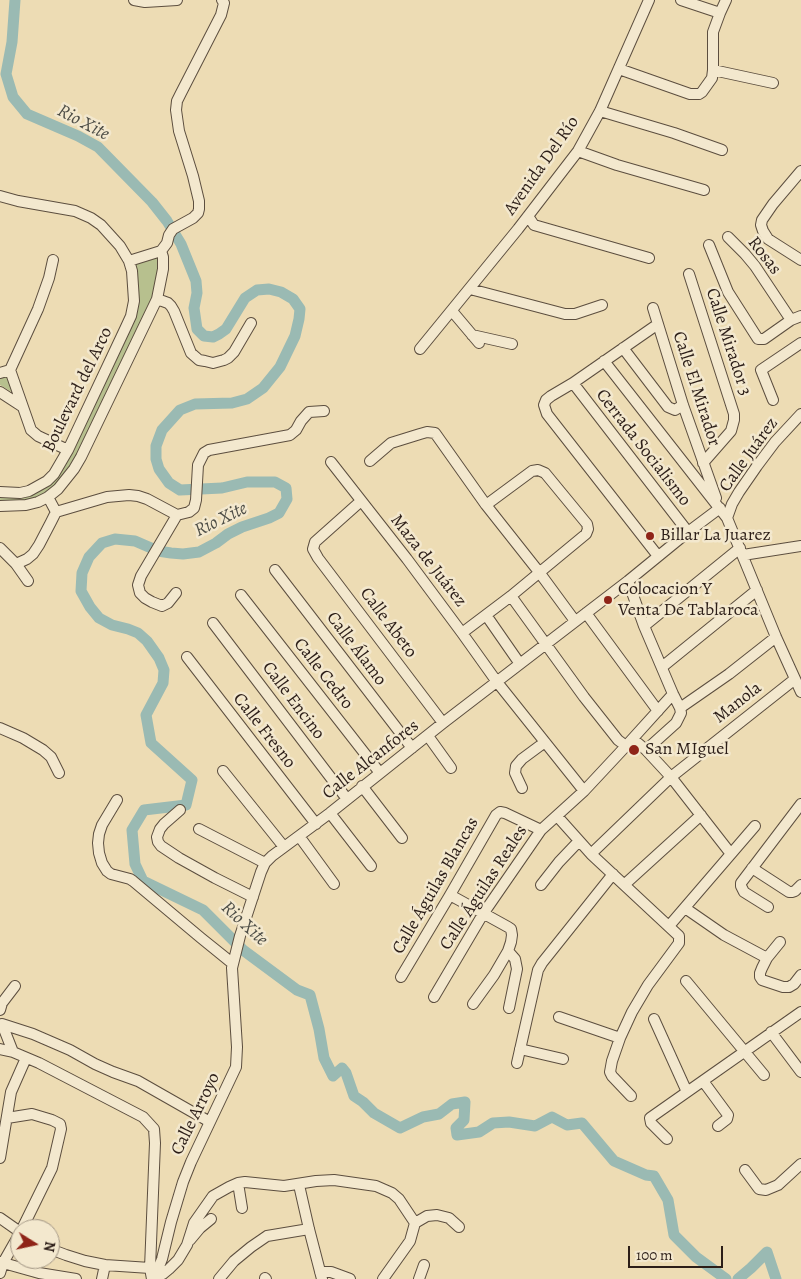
<!DOCTYPE html>
<html>
<head>
<meta charset="utf-8">
<style>
	body { margin:0 }
	#map { position:relative; width:801px; height:1279px; overflow:hidden; background:#eddcb4; font-family:Alegreya,serif }
	canvas { display:block }
	.north { position:absolute; left:10px; top:1219px; width:50px; height:50px; box-sizing:border-box; background:#f3e8ce; border:1px solid #a39785; border-radius:50%; rotate:100deg; font-size:14px; font-weight:700; line-height:20px; text-align:center; color:#2c1e18 }
	.north::after { content:''; display:block; margin:auto; width:18px; height:22px; background:#8f2418; clip-path:polygon(50% 0,100% 100%,50% 72%,0 100%) }
	.scale { position:absolute; left:628px; top:1246px; width:95px; height:22px; box-sizing:border-box; border:2px solid #2c1e18; border-top:0; padding-left:6px; font-size:15px; line-height:18px; white-space:nowrap; color:#2c1e18; -webkit-text-stroke:4px #f3e8ce; paint-order:stroke }
</style>
</head>
<body>
<div id="map">
<canvas width="801" height="1279"></canvas>
<div class="north">N</div>
<div class="scale">100 m</div>
</div>
<script>
const context = document.querySelector('canvas').getContext('2d');
context.lineJoin = 'round';
function paint(path, color) { context.fillStyle = color; context.fill(path, 'evenodd'); }
const poly = rows => new Path2D(rows.map(r => 'M' + r).join(''));
function strokePath(path, color, width, dash) { context.strokeStyle = color; context.lineWidth = width; context.lineCap = dash ? 'butt' : 'round'; context.setLineDash(dash || []); context.stroke(path); }
function write(font, color, halo, rows, align = 'center') {
  context.font = font + ' Alegreya,serif'; context.lineWidth = 5; context.setLineDash([]); context.textBaseline = 'middle'; context.strokeStyle = halo; context.fillStyle = color; for (const [text, x, y, turn = 0] of rows) {
    context.save(); context.translate(x, y); context.rotate((+turn || 0) * Math.PI / 180); context.textAlign = isNaN(turn) ? turn : align; if (halo) context.strokeText(text, 0, 0); context.fillText(text, 0, 0); context.restore();
  }
}
paint(poly([
	[161,251,160,285,81,457,48,497,0,506,0,492,8,493,47,481,131,316,130,265],
	[8,374,15,394,0,385,0,376]
]), '#b7c08e');
strokePath(poly([
	[15,0,12,42,6,74,13,97,27,114,78,136,98,147,152,202,167,221,181,244,196,281,197,293,194,308,197,329,204,336,213,337,219,334,226,329,245,298,257,290,269,289,281,292,293,299,300,309,299,319,295,336,280,367,263,388,247,399,232,403,195,404,180,410,162,430,156,446,156,459,159,469,169,483,180,490,222,488,247,482,275,482,286,488,287,499,279,513,269,518,242,527,228,534,216,543,199,552,183,554,171,553,158,551,135,541,115,539,102,543,89,557,82,573,81,591,90,607,99,618,112,625,128,629,138,633,147,641,159,658,164,670,163,683,146,715,151,743,192,780,186,805,144,810,132,830,135,864,143,881,203,910,243,950,297,990,310,995,319,1029,324,1058,333,1076,342,1068,346,1073,354,1096,363,1102,374,1113,400,1128,423,1117,439,1114,452,1104,465,1102,464,1120,456,1128,457,1135,479,1132,493,1123,509,1122,535,1126,552,1117,567,1125,582,1123,614,1161,646,1175,654,1176,668,1200,674,1235,696,1257,726,1279],
	[738,1279,751,1268,767,1252,776,1279]
]), '#9abab3', 11);
const minor = poly([
	[134,0,145,2,177,0],
	[681,0,720,13],
	[619,69,690,94,699,94,702,92,712,78,713,70,713,32,720,13,726,0],
	[713,70,773,83],
	[600,111,674,133,722,150],
	[578,151,617,165,704,190],
	[801,171,773,204,762,220,761,225,763,231,768,239,801,260],
	[0,196,18,201,75,211,91,218,101,225,120,246,129,261,132,271,134,301,131,316,125,329,68,450,54,474,47,481,29,491,20,493,0,492],
	[528,216,534,225,649,258],
	[728,237,745,254,755,266,791,320],
	[709,245,728,292,758,339,764,339,791,320,801,316],
	[161,251,167,243,169,235,173,229,193,218,198,213,199,209,199,201,193,176,179,131,176,110,177,101,181,93,221,15,224,3,222,0],
	[53,260,49,278,38,309,10,370,31,430,38,436,68,450],
	[129,261,161,251],
	[689,274,734,414,734,420,731,431,703,463],
	[470,289,565,314,575,314,602,305],
	[157,299,168,303,171,306,174,311,191,353,199,360,205,361,213,363,224,360,228,358,234,352,251,323],
	[653,308,683,405,716,498],
	[452,311,479,343],
	[472,335,512,344],
	[623,348,668,407,675,410,683,405],
	[420,349,518,229,578,151,600,111,649,0],
	[604,361,727,518,776,637,801,692],
	[0,373,10,370],
	[573,383,688,532],
	[0,392,23,407],
	[773,400,761,370,801,343],
	[370,461,391,443,420,434,427,432,435,433,486,505,539,572,575,621],
	[331,462,407,559,462,633,497,682,584,791],
	[361,501,315,542,313,549,318,558,443,723],
	[0,506,26,505,38,502,48,497,58,489,74,469,81,457,157,299,163,269,163,257,161,251],
	[56,512,107,497,129,495,138,496,147,499,177,515],
	[727,518,732,504,739,492,757,466,775,442,801,414],
	[0,548,16,564,28,581],
	[743,555,801,546],
	[658,556,547,414,544,405,546,400,551,396,573,383,658,324],
	[16,564,27,559,33,554,39,545,51,522,56,512,48,497],
	[275,570,412,748],
	[628,581,644,626,673,694,680,708],
	[176,593,168,603,162,606,152,602,145,598,140,593,138,585,141,576,177,515,189,512,194,508,196,500,198,465,204,453,209,450,290,435,296,430,301,421,309,412,324,411],
	[241,595,380,773],
	[511,596,584,697,618,740,626,746],
	[586,613,658,711],
	[486,615,520,664],
	[213,623,347,799],
	[644,626,740,548],
	[462,633,511,596,586,534,588,529,587,524,545,473,538,470,532,471,486,505],
	[187,657,316,824],
	[662,667,757,590],
	[0,728,23,738,43,750,51,757,59,773],
	[428,736,451,768],
	[633,739,646,750,671,777,731,854],
	[646,750,676,723,681,713,680,708,729,674,776,637],
	[223,771,284,847],
	[362,786,402,838],
	[522,788,515,773,516,766,522,759,545,742],
	[117,800,102,825,99,834,98,843,99,853,102,863,107,871,111,874,130,879,133,881,201,938,232,963],
	[180,810,164,824,160,829,157,837,158,842,161,846,179,858,215,878,253,897],
	[330,813,371,866],
	[557,816,591,854,679,936,679,943,648,985,632,1012,620,1038,612,1061,610,1072,612,1076,631,1096],
	[199,829,265,863],
	[299,836,334,884],
	[591,854,671,777,795,679],
	[752,868,789,892,792,892,795,891,801,885],
	[541,885,559,862,579,841],
	[624,885,701,815],
	[450,895,508,927,511,929,512,935,511,942,508,951,494,975,473,1004],
	[768,907,744,892,741,886,741,883,801,804],
	[685,908,724,935,767,958],
	[669,926,755,826],
	[780,942,767,958,762,968,760,973,760,977,762,980,783,987,789,987,794,984,801,975],
	[508,951,515,959,517,969,509,1008],
	[401,977,450,895,496,815,500,812,505,813,541,830],
	[686,981,764,1075],
	[434,997,483,914,541,830,584,791,626,746,673,694],
	[0,1010,2,1003,15,986],
	[559,1017,620,1038],
	[654,1019,687,1092],
	[771,1032,801,1072],
	[0,1049,13,1052,39,1063,143,1117,154,1129,155,1143,150,1268,152,1279],
	[520,1049,563,1059],
	[13,1052,2,1024,33,1034,70,1050,95,1064,113,1072,138,1081,210,1122],
	[517,1063,538,970,542,963,613,874],
	[703,1081,728,1115,727,1119,718,1126],
	[7,1118,32,1114,52,1120,60,1124,61,1129,52,1168,22,1229],
	[667,1139,651,1123,650,1118,801,1012],
	[0,1158,11,1092,26,1058],
	[745,1170,759,1189,766,1190,778,1185,801,1164],
	[238,1183,242,1208],
	[299,1185,309,1229,322,1279],
	[0,1218,20,1232],
	[190,1240,200,1228,211,1219],
	[50,1249,66,1255,85,1261,105,1265,150,1268],
	[0,1262,39,1273,76,1279],
	[320,1272,331,1272,350,1279],
	[0,1273,3,1263,20,1233],
	[156,1275,163,1274,169,1269,178,1260,187,1245,194,1223,213,1196,229,1187,238,1183,245,1182,284,1186,316,1181,334,1180,376,1186,392,1193,399,1199,415,1223,427,1216,437,1215,449,1218,459,1227],
	[265,1278,266,1279],
	[102,1279,105,1265],
	[154,1279,162,1259,171,1222,183,1182,191,1162,236,1067,237,1047,232,968,240,936,261,872,265,863,272,856,330,813,443,723,628,581,688,532,720,508],
	[219,1279,234,1261,251,1247,267,1236,309,1229],
	[383,1279,410,1241,415,1223],
	[419,1279,424,1265]
]);
strokePath(minor, '#5c4e3f', 12);
strokePath(minor, '#f3e8ce', 10);
for (const [x, y, r, color] of [
	[650,536,5,"#8f2418"],
	[608,600,5,"#8f2418"],
	[634,750,6,"#8f2418"]
]) { const dot = new Path2D(); dot.arc(x, y, r, 0, 2 * Math.PI); context.fillStyle = color; context.fill(dot); strokePath(dot, '#f3e8ce', 2); }
write('18px', '#2c1e18', '#f3e8ce', [
	["Avenida Del Río",542,166,-55],
	["Rosas",764,256,52],
	["Calle Mirador 3",728,342,72],
	["Calle El Mirador",696,389,72],
	["Boulevard del Arco",78,390,-64],
	["Cerrada Socialismo",643,448,52],
	["Calle Juárez",749,455,-54],
	["Maza de Juárez",428,561,52],
	["Calle Abeto",388,623,53],
	["Calle Álamo",356,649,53],
	["Calle Cedro",323,674,52],
	["Calle Encino",293,701,53],
	["Manola",738,703,-38],
	["Calle Fresno",264,731,52],
	["Calle Alcanfores",371,760,-38],
	["Calle Águilas Blancas",436,886,-60],
	["Calle Águilas Reales",484,888,-57],
	["Calle Arroyo",196,1114,-64]
]);
write('18px', '#2c1e18', '#f3e8ce', [
	["Billar La Juarez",660,536],
	["Colocacion Y",618,590],
	["Venta De Tablaroca",618,611],
	["San MIguel",645,750]
], 'left');
write('italic 19px', '#4d4d46', '#f3e8ce', [
	["Rio Xite",83,123,28],
	["Rio Xite",221,520,-26],
	["Rio Xite",244,924,43]
]);
</script>
</body>
</html>
